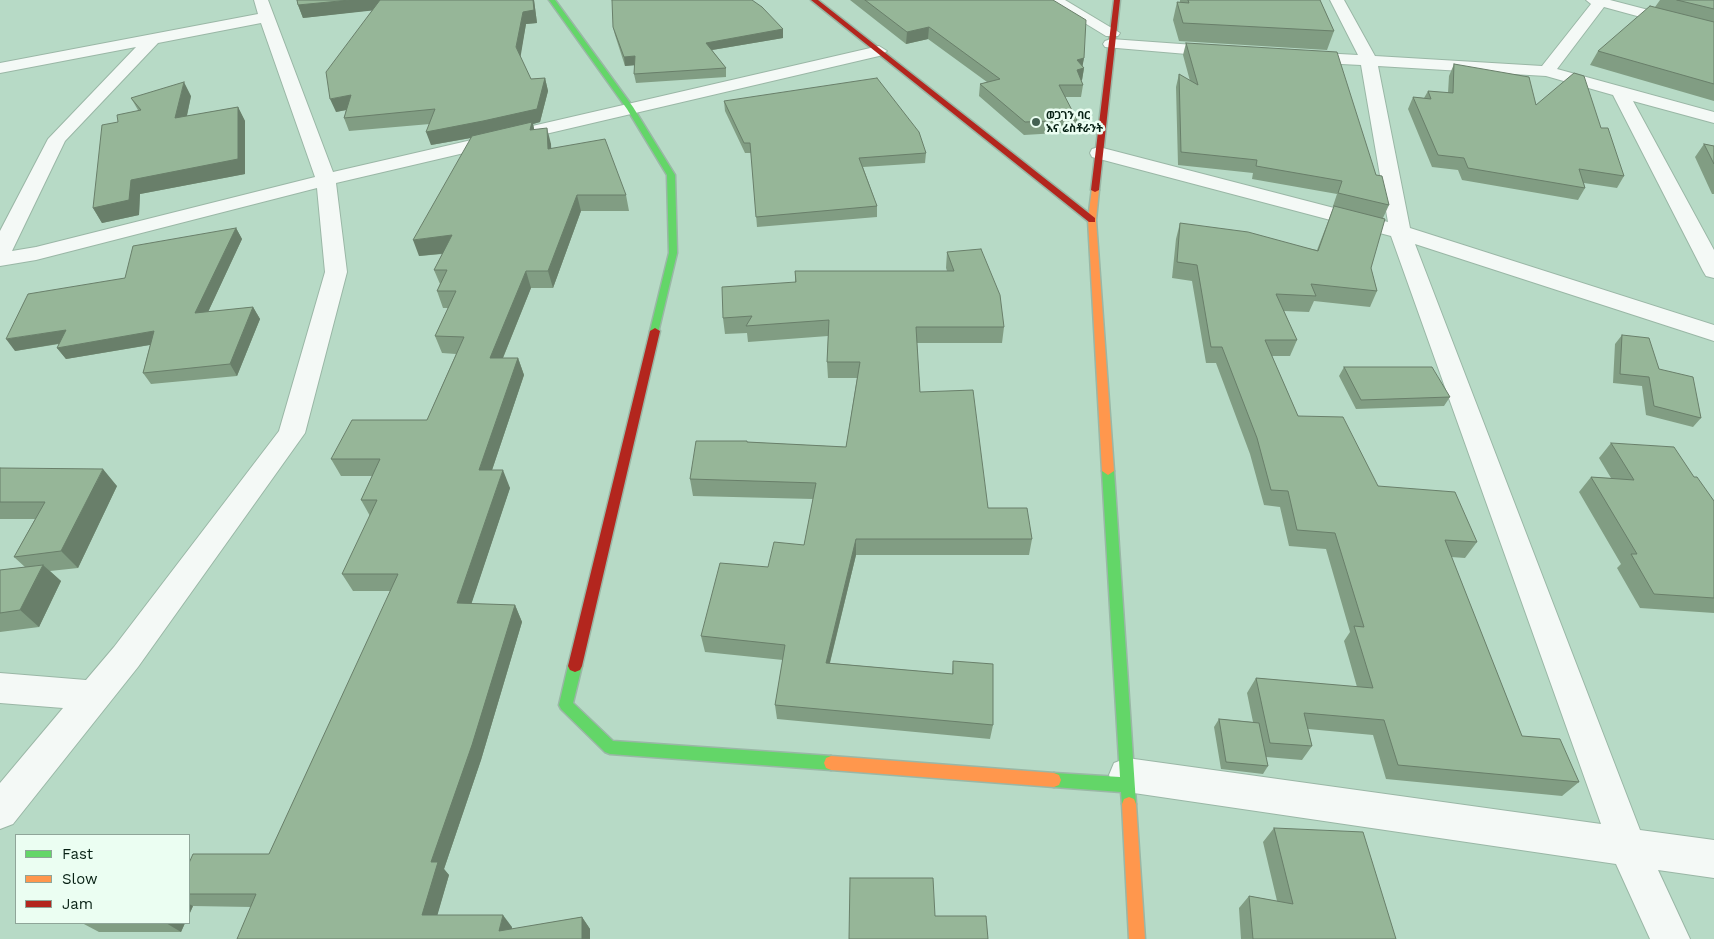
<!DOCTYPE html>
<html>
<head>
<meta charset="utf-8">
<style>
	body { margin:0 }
	#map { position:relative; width:1714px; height:939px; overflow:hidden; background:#b7dac6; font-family:"Work Sans",sans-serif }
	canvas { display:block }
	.legend { position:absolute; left:15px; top:834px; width:175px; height:90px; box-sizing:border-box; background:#ebfef2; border:1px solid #8fa599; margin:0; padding:6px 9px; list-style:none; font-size:15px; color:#062013 }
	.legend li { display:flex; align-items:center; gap:10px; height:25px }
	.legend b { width:25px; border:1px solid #8fa599 }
</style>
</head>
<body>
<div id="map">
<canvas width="1714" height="939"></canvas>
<ul class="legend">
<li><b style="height:6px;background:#63d668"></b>Fast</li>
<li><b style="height:6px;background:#ff974d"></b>Slow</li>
<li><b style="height:6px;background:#b3261e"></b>Jam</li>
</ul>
</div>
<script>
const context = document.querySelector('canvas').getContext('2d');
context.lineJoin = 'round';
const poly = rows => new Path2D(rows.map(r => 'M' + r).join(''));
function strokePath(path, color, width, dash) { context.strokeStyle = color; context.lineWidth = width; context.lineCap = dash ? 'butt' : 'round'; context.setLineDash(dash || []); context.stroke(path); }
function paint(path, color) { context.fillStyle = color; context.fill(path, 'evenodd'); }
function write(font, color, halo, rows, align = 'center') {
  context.font = font + ' "Work Sans","Noto Sans Ethiopic",sans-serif'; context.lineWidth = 5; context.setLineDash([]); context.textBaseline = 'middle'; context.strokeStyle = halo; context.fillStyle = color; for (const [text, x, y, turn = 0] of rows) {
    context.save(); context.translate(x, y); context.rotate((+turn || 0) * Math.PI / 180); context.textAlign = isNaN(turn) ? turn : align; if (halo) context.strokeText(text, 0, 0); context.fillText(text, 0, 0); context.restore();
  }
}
const street = poly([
	[254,0,268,0,333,172,879,46,887,51,879,56,336,183,347,272,305,433,138,667,13,824,0,829,0,783,63,708,0,703,0,673,86,680,114,647,279,431,325,272,317,188,36,260,0,266,0,231,48,139,136,47,0,73,0,63,258,14,254,0],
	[261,23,315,177,36,247,12,251,65,141,158,43,261,23],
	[1047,0,1065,0,1120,33,1118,36,1106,36,1047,0],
	[1330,0,1344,0,1375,56,1542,66,1591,4,1586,0,1610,0,1714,27,1714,37,1604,7,1557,69,1714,112,1714,123,1633,101,1714,250,1714,278,1706,276,1703,271,1613,95,1546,76,1378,66,1410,228,1714,325,1714,341,1415,244,1640,830,1714,840,1714,878,1658,870,1690,939,1650,939,1616,864,1127,792,1114,787,1109,775,1114,763,1127,758,1601,824,1391,236,1092,157,1090,153,1092,149,1099,147,1388,222,1361,65,1302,62,1294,57,1302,52,1358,55,1330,0],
	[1111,39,1222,47,1230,52,1222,57,1105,47,1103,44,1105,41,1111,39]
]);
const fast = poly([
	[549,0,555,0,633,107,675,175,677,253,658,333,655,334,650,331,669,253,667,175,627,109,549,0],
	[1108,467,1114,471,1136,804,1134,809,1129,811,1124,809,1122,804,1121,792,1054,787,1049,785,1047,780,1049,775,1054,773,1120,777,1102,471,1108,467],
	[575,660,580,662,582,666,573,703,613,741,831,756,836,758,838,763,836,768,831,770,610,754,605,752,561,709,559,705,568,666,570,662,575,660]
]);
const slow = poly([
	[1092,188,1099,190,1096,220,1114,471,1108,475,1102,471,1088,220,1092,188],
	[831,756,1054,773,1059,775,1061,780,1059,785,1054,787,831,770,826,768,824,763,826,758,831,756],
	[1129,797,1134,799,1136,804,1145,939,1129,939,1122,804,1124,799,1129,797]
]);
const jam = poly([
	[811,0,818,0,1095,218,1095,222,1089,222,811,0],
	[1114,0,1120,0,1099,190,1095,192,1091,190,1114,0],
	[655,328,660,331,582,666,580,670,575,672,570,670,568,666,650,331,655,328]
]);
strokePath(street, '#9ab7a6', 2);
strokePath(fast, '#9ab7a6', 3);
strokePath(slow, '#9ab7a6', 3);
strokePath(jam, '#9ab7a6', 3);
paint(street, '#f4f9f6');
paint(fast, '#63d668');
paint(slow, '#ff974d');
paint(jam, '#b3261e');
paint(poly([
	[297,0,534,0,537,23,526,24,520,56,531,79,545,78,548,91,540,122,533,124,534,129,551,144,551,148,626,195,629,211,581,211,553,288,531,288,503,358,518,358,524,375,492,470,510,488,471,604,515,605,522,622,481,760,444,869,449,875,437,915,512,927,512,929,582,917,590,929,590,939,237,939,251,907,193,906,189,915,189,863,269,854,391,591,353,591,342,574,370,516,361,500,372,476,341,476,331,459,427,420,456,354,442,353,435,336,448,308,443,308,437,291,440,284,434,270,442,254,419,256,471,138,431,145,430,124,349,131,344,118,346,110,336,112,372,10,303,18,298,5],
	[850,0,1053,0,1084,58,1082,66,1084,68,1082,80,1081,81,1083,85,1081,97,1065,97,1077,120,1074,132,1024,135,979,96,980,84,987,82,928,39,906,44],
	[1180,0,1320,0,1334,31,1327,50,1179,41,1173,20,1177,2,1180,2],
	[1660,0,1714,0,1714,101,1590,65,1598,51,1655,7],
	[613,27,783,29,783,38,712,50,726,68,726,77,636,83,634,74,635,65,625,66,615,35],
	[1186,43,1376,175,1389,205,1383,218,1371,268,1377,291,1370,307,1314,301,1309,312,1284,311,1297,340,1290,356,1272,356,1298,416,1378,486,1477,542,1465,558,1451,557,1522,736,1579,782,1562,796,1386,779,1373,735,1308,729,1312,746,1302,760,1266,757,1268,766,1263,774,1221,769,1214,727,1219,719,1253,722,1247,693,1256,678,1357,687,1344,641,1350,632,1326,549,1289,546,1280,507,1264,505,1250,454,1216,363,1206,363,1192,281,1172,278,1176,239,1180,223,1317,250,1334,206,1333,206,1337,194,1252,179,1253,173,1178,165,1176,87,1179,74,1190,81,1183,55],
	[1454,64,1536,105,1601,128,1624,176,1617,188,1584,183,1585,188,1578,200,1462,180,1458,170,1432,167,1408,109,1413,97,1424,98,1428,91,1448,93,1449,76],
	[191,96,187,116,238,107,245,121,245,174,140,194,139,215,102,223,93,208,138,110,131,98],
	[724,101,926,153,925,163,863,167,877,206,877,217,757,227,751,153,745,153,725,111],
	[1704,144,1714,146,1714,194,1712,194,1695,157],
	[236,228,242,239,208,312,253,307,260,319,237,376,151,384,143,373,150,345,66,359,57,348,59,344,15,351,125,278],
	[947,252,1004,327,1002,343,917,343,920,392,988,508,1032,539,1029,555,856,555,830,663,952,674,953,661,993,725,990,739,777,719,775,705,783,660,705,652,701,636,768,567,804,545,813,499,693,496,690,479,748,442,846,447,857,378,828,378,827,362,828,336,748,342,747,333,725,334,723,318,795,282,795,271,947,271,946,268],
	[1622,335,1659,369,1701,418,1693,427,1646,415,1642,386,1613,383,1615,344],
	[1344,367,1450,397,1444,406,1356,409,1339,376],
	[1611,443,1694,477,1714,501,1714,613,1640,608,1617,568,1621,564,1579,492,1591,477,1611,478,1599,458],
	[0,468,117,486,78,568,50,571,61,581,39,627,0,632,0,570,25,567,14,557,35,519,0,519],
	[1274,828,1396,939,1241,939,1239,908,1249,896,1277,901,1263,842],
	[82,923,185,923,181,932,99,932]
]), '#819d83');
paint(poly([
	[350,0,383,0,386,9,303,18,298,5],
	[533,0,534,0,537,23,526,24,520,60,516,47,523,12],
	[929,27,928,39,906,44,907,32],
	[783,29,783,38,706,51,706,43],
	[635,56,637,65,625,66,624,57],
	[1084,58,1082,69,1084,68,1082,80,1075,82,1077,60],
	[545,78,548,91,540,122,533,124,536,138,487,135,431,145,426,132],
	[184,82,191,96,183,133,175,118],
	[351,95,356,108,336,112,330,99],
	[238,107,245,121,245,174,140,194,139,215,102,223,93,208,131,180],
	[547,128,551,144,552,165,548,149],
	[577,195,581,211,553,288,548,271],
	[236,228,242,239,202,325,195,313],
	[452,235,458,252,419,256,413,240],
	[526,271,531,288,496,375,490,358],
	[253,307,260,319,237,376,230,364],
	[66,330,74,341,15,351,6,339],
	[154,331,161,343,66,359,57,348],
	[518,358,524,375,486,488,479,470],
	[103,469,117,486,78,568,61,551],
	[503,470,510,488,466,620,457,603],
	[856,539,856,555,826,678,826,663],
	[43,565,61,581,39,627,20,610],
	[515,605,522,622,481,760,444,869,449,875,434,927,422,915,431,862],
	[189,904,193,906,189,915],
	[503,915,512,927,510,939,499,931],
	[582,917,590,929,590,939,582,939],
	[166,923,185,923,181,932]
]), '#697f6a');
const building = poly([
	[297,0,350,0,298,5,297,0],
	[380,0,533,0,534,10,523,12,516,47,531,79,545,78,537,109,483,121,426,132,435,109,344,118,351,95,330,99,326,72,380,0],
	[612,0,752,0,762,7,783,29,706,43,726,68,634,74,635,56,624,57,613,27,612,0],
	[865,0,1053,0,1086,20,1084,58,1077,60,1084,68,1077,70,1083,85,1059,85,1077,120,1025,122,980,84,1000,79,929,27,907,32,865,0],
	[1188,0,1320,0,1334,31,1183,23,1177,2,1189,3,1188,0],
	[1677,0,1714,0,1714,9,1677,0],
	[1650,6,1714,22,1714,84,1598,51,1650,6],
	[1186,43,1337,52,1376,175,1382,176,1389,205,1338,193,1342,181,1256,166,1257,160,1181,152,1179,74,1198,85,1186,43],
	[1454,64,1529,77,1536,105,1574,73,1584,76,1601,128,1608,128,1624,176,1579,169,1585,188,1468,168,1464,158,1438,155,1413,97,1431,99,1428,91,1453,93,1454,64],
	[877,78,919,132,926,153,859,158,877,206,756,217,750,143,744,143,724,101,877,78],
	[184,82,175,118,238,107,238,159,131,180,129,200,93,208,102,125,118,122,117,115,141,110,131,98,184,82],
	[532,122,530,130,547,128,548,149,605,139,626,195,577,195,548,271,526,271,490,358,518,358,479,470,503,470,457,603,515,605,472,745,431,862,438,862,422,915,503,915,499,931,582,917,582,939,237,939,256,894,189,894,189,863,193,854,269,854,398,574,342,574,377,500,361,500,380,459,331,459,352,420,427,420,464,337,435,336,456,291,437,291,447,270,434,270,452,235,413,240,472,136,532,122],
	[1704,144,1714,146,1714,164,1704,144],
	[1334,206,1385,219,1371,268,1377,291,1311,284,1316,296,1276,294,1297,340,1265,340,1298,416,1343,417,1378,486,1455,492,1477,542,1445,540,1522,736,1560,739,1579,782,1398,765,1384,720,1304,713,1312,746,1270,743,1256,678,1373,688,1354,626,1364,627,1335,533,1297,530,1288,491,1271,490,1257,438,1222,347,1211,347,1197,265,1177,262,1180,223,1248,232,1318,251,1334,206],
	[236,228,195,313,253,307,230,364,143,373,154,331,57,348,66,330,6,339,28,294,125,278,133,246,236,228],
	[981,249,1000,295,1004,327,916,327,920,392,973,390,988,508,1027,508,1032,539,856,539,826,663,953,674,953,661,993,664,993,725,775,705,785,645,701,636,720,563,768,567,774,542,804,545,816,483,690,479,696,441,747,441,747,442,846,447,860,362,827,362,829,320,746,326,752,316,723,318,722,287,796,282,795,271,954,271,947,252,981,249],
	[1622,335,1649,338,1659,369,1693,377,1701,418,1654,406,1649,377,1620,374,1622,335],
	[1344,367,1432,367,1450,397,1361,400,1344,367],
	[1611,443,1674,447,1694,477,1697,477,1714,501,1714,598,1654,594,1631,554,1637,554,1591,477,1634,480,1611,443],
	[0,468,103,469,61,551,14,557,45,502,0,502,0,468],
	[43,565,20,610,0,613,0,570,43,565],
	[1219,719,1259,723,1268,766,1226,762,1219,719],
	[1274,828,1363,832,1396,939,1253,939,1249,896,1293,904,1274,828],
	[850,878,933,878,935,916,986,916,988,939,849,939,850,878]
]);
paint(building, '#96b698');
strokePath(building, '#697f6a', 1);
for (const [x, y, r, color] of [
	[1036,122,5,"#446152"]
]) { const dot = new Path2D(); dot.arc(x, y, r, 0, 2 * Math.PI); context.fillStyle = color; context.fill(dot); strokePath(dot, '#ebfef2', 2); }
write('bold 11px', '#062013', '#ebfef2', [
	["ወጋገን ባር",1046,116],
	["እና ሬስቶራንት",1046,129]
], 'left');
</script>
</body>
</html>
